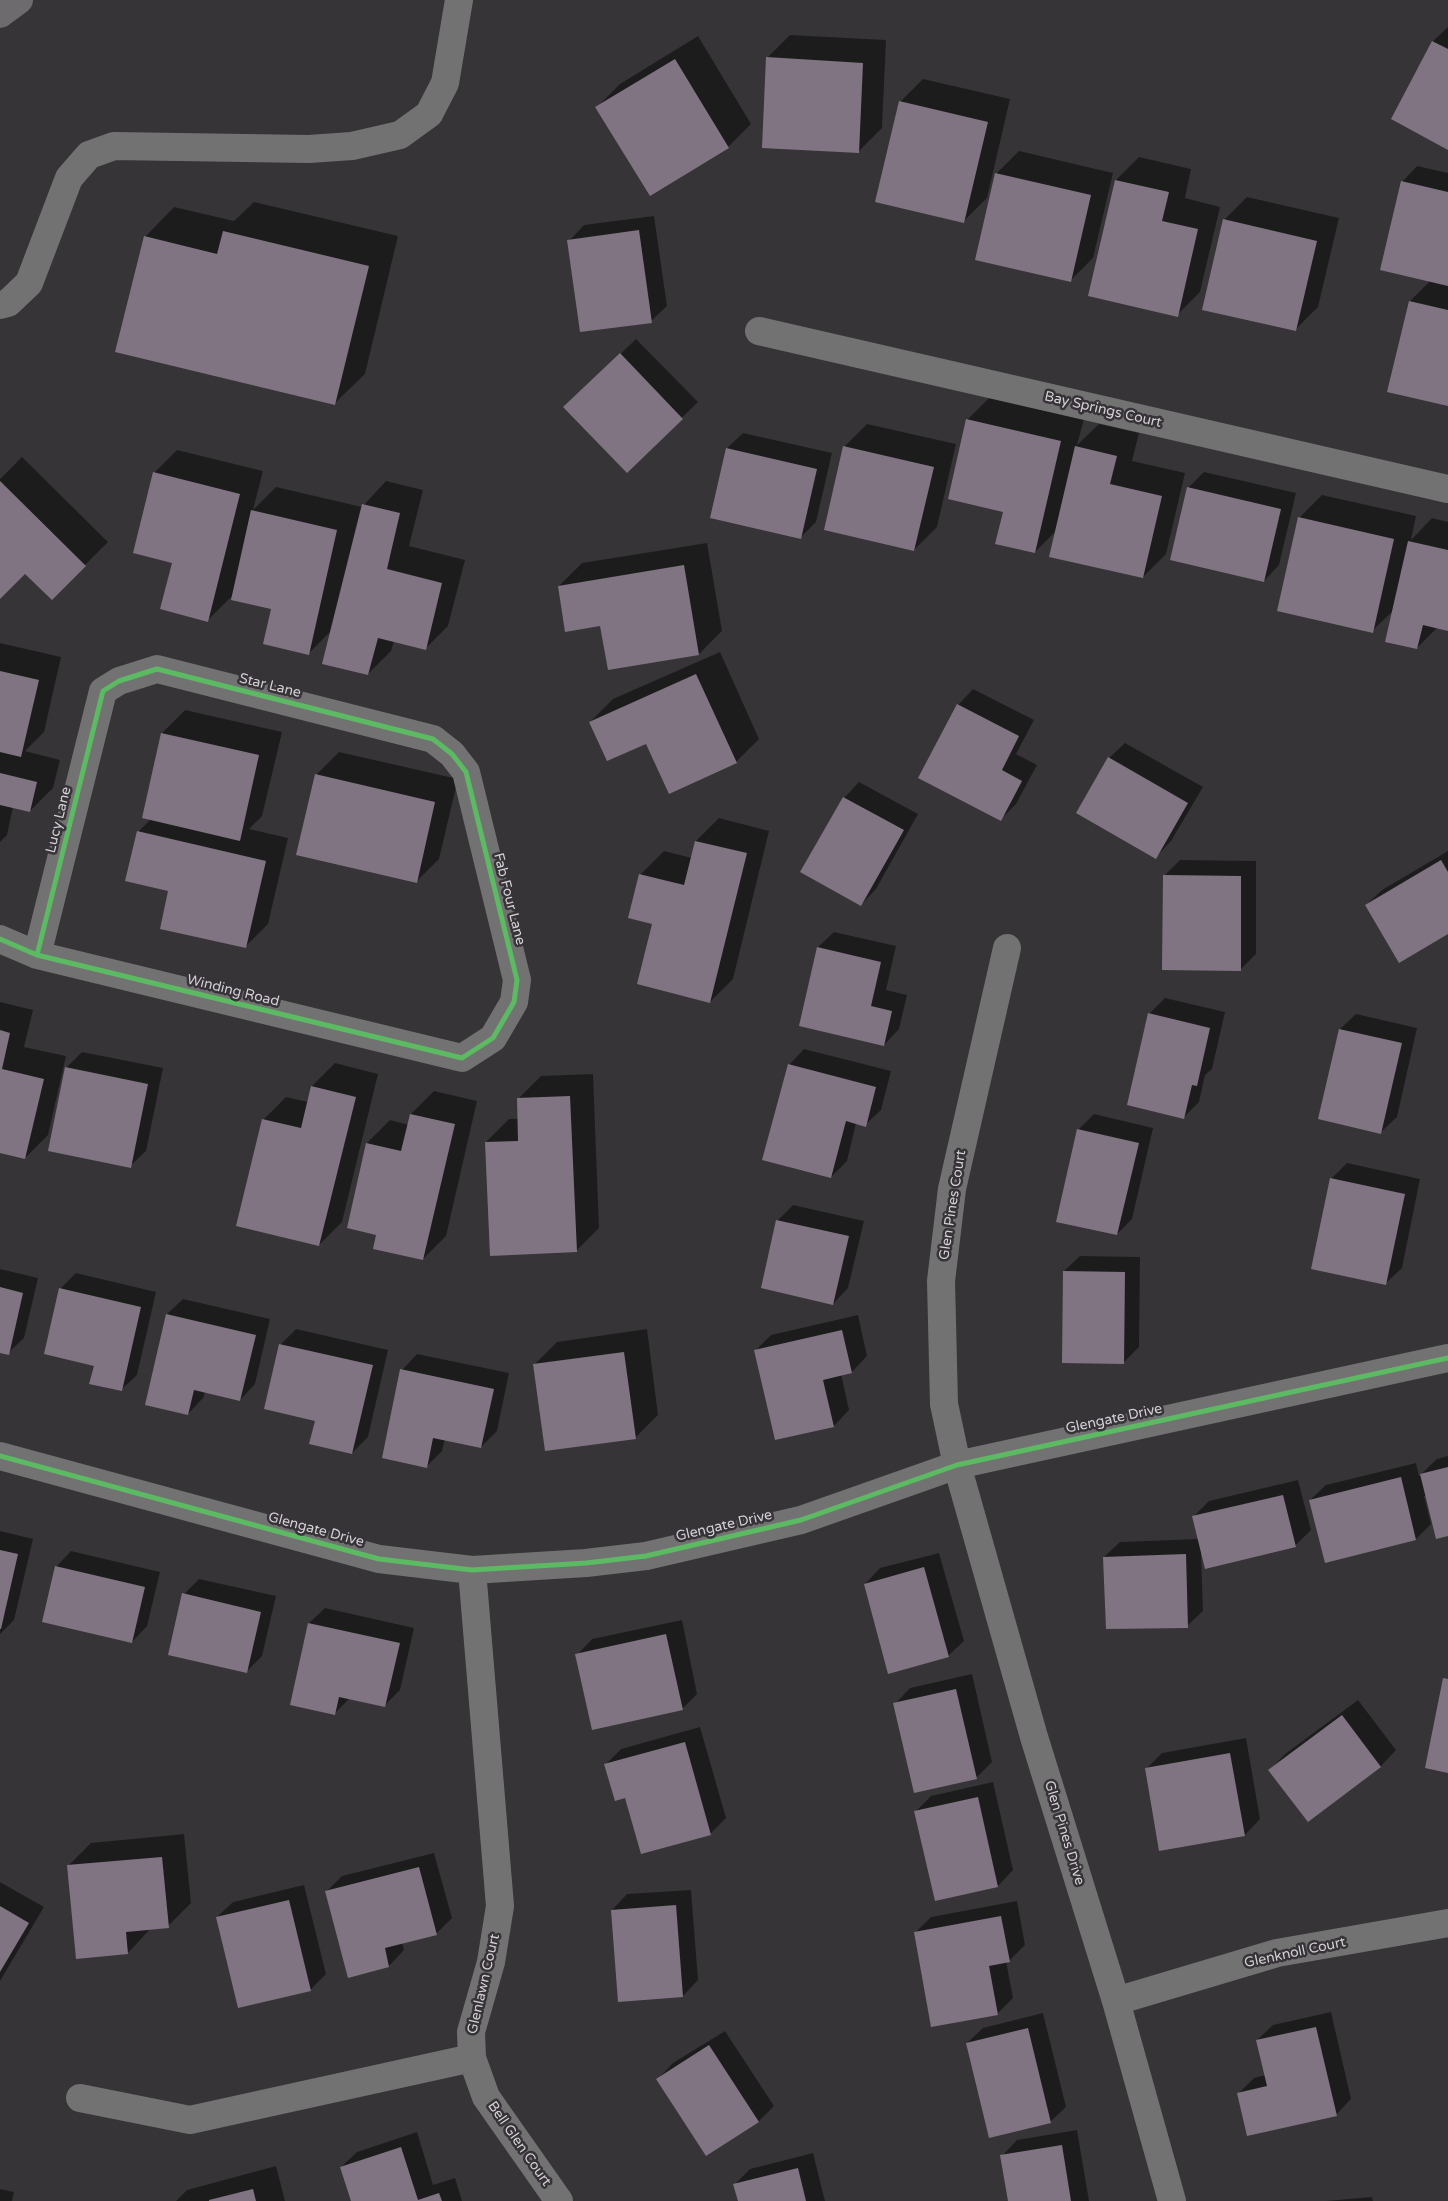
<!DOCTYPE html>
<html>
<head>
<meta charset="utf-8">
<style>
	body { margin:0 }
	canvas { display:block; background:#363437 }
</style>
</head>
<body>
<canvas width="1448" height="2201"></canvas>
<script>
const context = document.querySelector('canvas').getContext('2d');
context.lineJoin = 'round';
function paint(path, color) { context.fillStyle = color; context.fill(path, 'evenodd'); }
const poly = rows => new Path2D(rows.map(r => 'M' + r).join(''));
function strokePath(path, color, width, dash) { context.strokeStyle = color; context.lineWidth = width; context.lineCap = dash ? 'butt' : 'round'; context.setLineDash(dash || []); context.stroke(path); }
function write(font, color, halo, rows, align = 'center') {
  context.font = font + ' "Varela Round",sans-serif'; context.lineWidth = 5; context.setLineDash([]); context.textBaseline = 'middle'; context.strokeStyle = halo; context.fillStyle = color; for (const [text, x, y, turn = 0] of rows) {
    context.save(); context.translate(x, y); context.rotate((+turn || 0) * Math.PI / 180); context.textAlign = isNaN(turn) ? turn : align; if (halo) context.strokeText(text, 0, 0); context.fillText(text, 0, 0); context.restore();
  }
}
paint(poly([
	[1448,27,1448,148,1393,118,1433,41],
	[790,35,886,40,882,128,859,151,767,58],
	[698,36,751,124,728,147,650,194,597,107,620,84],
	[923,79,1010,99,987,198,964,221,900,102],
	[1019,151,1113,173,1093,258,1070,281,996,174],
	[1139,157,1191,169,1185,198,1220,207,1200,292,1177,315,1090,295,1116,180],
	[1417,166,1448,173,1448,405,1410,301,1431,280,1402,182],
	[1247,197,1339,218,1318,307,1295,330,1224,220],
	[254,202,398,236,365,374,335,403,145,237,174,207,234,221],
	[654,216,667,306,651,321,569,241,584,225],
	[636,339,698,402,627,471,581,392],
	[990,397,1084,419,1077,445,1099,424,1139,433,1132,461,1185,473,1166,554,1143,577,1056,531,1035,552,1004,511,967,420],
	[867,424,956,444,937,527,914,550,844,447],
	[743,433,832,453,816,522,800,538,727,448],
	[177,450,263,471,253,510,276,487,362,507,386,481,423,490,409,546,465,560,448,626,425,649,394,641,391,651,368,674,331,631,308,654,272,608,233,595,208,620,174,562,154,473],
	[22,457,108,542,52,598,25,572,0,597,0,479],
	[1204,472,1296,493,1279,565,1264,581,1188,488],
	[1322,495,1416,516,1411,540,1432,518,1448,522,1448,630,1438,627,1417,648,1394,610,1372,631,1299,518],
	[707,543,722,631,699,654,609,669,601,625,559,586,582,563],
	[0,643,61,657,44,732,25,751,60,760,53,788,30,811,13,807,7,835,0,842],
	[720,652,759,739,736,762,590,722,613,699],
	[973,689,1034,720,1016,754,1037,765,1016,804,1001,819,958,705],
	[185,710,282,732,262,816,249,829,288,838,268,924,245,947,170,890,138,832,151,819,143,817,162,733],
	[1125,743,1203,787,1171,841,1156,857,1109,758],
	[339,752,458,779,439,859,416,882,316,775],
	[859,782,918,814,876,889,861,905,844,798],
	[719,818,769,831,733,979,710,1002,654,923,630,917,641,874,664,851,692,858,696,841],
	[1448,851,1448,932,1366,905,1382,890],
	[1180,860,1256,861,1256,954,1240,970,1164,876],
	[834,932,896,946,886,990,907,995,899,1029,884,1045,818,947],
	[1165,998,1225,1012,1212,1069,1205,1075,1199,1102,1184,1117,1149,1014],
	[0,1002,33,1010,24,1047,66,1056,48,1135,25,1158,0,1152],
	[1356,1014,1417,1028,1397,1117,1381,1132,1340,1029],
	[804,1049,891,1071,881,1110,865,1125,856,1123,847,1161,831,1177,789,1065],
	[82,1052,163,1068,146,1151,130,1166,66,1068],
	[335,1063,378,1074,342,1222,319,1245,263,1120,286,1097,308,1102,312,1086],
	[593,1074,599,1228,576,1251,486,1142,509,1119,519,1119,518,1099,541,1076],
	[434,1091,477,1101,446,1236,423,1259,377,1234,367,1143,390,1120,409,1125,411,1114],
	[1094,1114,1153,1128,1132,1219,1117,1234,1078,1130],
	[1347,1163,1420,1179,1402,1268,1386,1283,1331,1179],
	[793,1205,864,1221,848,1288,833,1304,762,1287,778,1220],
	[1080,1256,1140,1257,1139,1347,1123,1363,1064,1271],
	[0,1269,38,1278,24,1338,8,1353,0,1351],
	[76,1273,156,1292,137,1375,121,1390,95,1365,60,1289],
	[183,1299,270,1319,255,1384,240,1400,205,1392,203,1398,188,1414,167,1314],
	[858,1315,867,1356,852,1372,841,1374,849,1410,834,1426,776,1439,755,1351,771,1335],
	[296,1329,388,1350,368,1437,352,1453,316,1420,266,1408,281,1344],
	[647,1329,658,1415,635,1438,534,1365,557,1342],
	[417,1354,509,1373,497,1431,481,1447,445,1439,442,1451,427,1466,402,1370],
	[1448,1456,1448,1535,1427,1496,1424,1496,1431,1524,1416,1539,1310,1500,1326,1485,1416,1463,1419,1476,1437,1459],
	[1298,1480,1311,1530,1295,1546,1201,1554,1203,1611,1187,1626,1104,1557,1120,1542,1199,1539,1193,1517,1209,1501],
	[0,1531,33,1539,14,1620,0,1634],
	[71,1551,160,1572,147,1626,132,1642,56,1567],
	[939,1553,964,1641,948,1656,865,1584,880,1568],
	[199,1579,276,1596,262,1656,246,1672,184,1594],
	[325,1608,414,1628,400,1690,384,1706,350,1698,334,1714,291,1704,309,1623],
	[682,1620,697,1694,682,1709,577,1655,592,1639],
	[972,1674,992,1762,976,1778,895,1704,910,1688],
	[1358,1700,1396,1750,1381,1766,1308,1820,1270,1770,1285,1754],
	[700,1727,726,1818,710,1834,626,1796,606,1764,621,1749],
	[1246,1738,1260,1819,1245,1835,1146,1769,1162,1753],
	[993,1782,1013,1870,998,1886,916,1811,931,1796],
	[184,1834,191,1903,168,1926,151,1928,128,1953,68,1866,91,1843],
	[434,1853,452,1918,436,1934,402,1942,404,1950,389,1966,326,1892,342,1876],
	[0,1882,44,1907,0,1981],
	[304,1885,326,1974,311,1989,239,2007,217,1917,233,1902],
	[691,1890,698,1980,683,1996,612,1910,627,1894],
	[1017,1901,1025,1945,1009,1961,1006,1961,1013,1998,997,2014,915,1933,931,1917],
	[1331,2012,1351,2099,1336,2115,1238,2094,1254,2078,1266,2075,1257,2040,1273,2025],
	[1043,2013,1066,2107,1050,2122,967,2043,983,2028],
	[725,2031,774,2106,758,2122,658,2079,673,2063],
	[1077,2130,1089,2201,1010,2201,1002,2156,1017,2140],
	[417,2132,433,2185,455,2178,462,2201,352,2201,341,2167,357,2152],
	[813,2153,825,2201,739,2201,735,2184,750,2169],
	[276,2166,285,2201,176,2201,187,2190],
	[0,2189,14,2192,12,2201,0,2201],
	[1372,2197,1373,2201,1326,2201]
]), '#0007');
paint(poly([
	[1432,41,1448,49,1448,150,1391,119],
	[766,57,863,63,859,153,762,148],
	[675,59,729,148,650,196,595,107],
	[899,101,988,122,964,223,875,202],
	[995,173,1091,195,1071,282,975,260],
	[1115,180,1169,192,1162,221,1198,229,1178,317,1088,296],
	[1401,181,1448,192,1448,286,1380,270],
	[1223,219,1317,241,1296,331,1202,310],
	[639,230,652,323,580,332,567,240],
	[223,231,369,266,335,405,115,352,144,236,217,254],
	[1409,301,1448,310,1448,406,1387,392],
	[620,353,683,419,627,473,563,407],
	[966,419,1061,441,1035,553,995,544,1003,512,948,499],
	[843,446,934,467,914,551,824,530],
	[1075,446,1117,456,1110,484,1162,496,1143,578,1049,557],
	[726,448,817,469,801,539,710,518],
	[153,472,240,494,208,622,160,609,172,563,133,553],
	[0,481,86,566,52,600,25,574,0,599],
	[1187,487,1281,509,1264,582,1170,560],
	[362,504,400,513,387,569,442,583,426,650,378,638,368,675,322,664],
	[251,510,337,530,309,655,263,644,271,609,231,600],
	[1298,517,1394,539,1373,633,1277,611],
	[1408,541,1448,550,1448,631,1423,625,1417,649,1385,642],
	[684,565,699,655,608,670,600,626,565,632,558,586],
	[0,671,39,680,21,757,0,752],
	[696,674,737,763,669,794,646,744,607,761,589,722],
	[957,704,1019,736,1002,770,1022,781,1001,821,918,778],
	[161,733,259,755,240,841,142,818],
	[1108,757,1188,803,1156,859,1076,813],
	[0,773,37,782,30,812,0,805],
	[315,774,435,802,417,883,296,855],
	[843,797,904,830,861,906,800,872],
	[137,831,266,861,246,948,160,929,168,891,125,881],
	[695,841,747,853,710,1003,637,984,652,924,628,918,639,874,684,885],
	[1441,860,1448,872,1448,934,1399,963,1365,905],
	[1163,875,1241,876,1241,971,1162,970],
	[817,947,881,962,871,1006,892,1011,884,1046,799,1026],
	[1148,1013,1210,1028,1197,1086,1192,1085,1184,1119,1127,1105],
	[1339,1029,1402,1043,1381,1134,1318,1119],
	[0,1030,10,1033,2,1069,44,1079,25,1159,0,1153],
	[788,1064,876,1087,866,1127,846,1121,831,1178,762,1160],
	[65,1067,148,1084,131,1168,48,1151],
	[311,1086,356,1097,319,1246,236,1226,262,1119,301,1128],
	[570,1096,577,1252,490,1256,485,1142,518,1141,517,1098],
	[410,1114,455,1124,423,1260,373,1249,376,1235,347,1228,366,1143,401,1151],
	[1077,1129,1139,1143,1117,1235,1056,1222],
	[1330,1178,1405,1194,1386,1285,1311,1269],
	[776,1220,849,1236,833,1305,761,1288],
	[1063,1271,1125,1272,1124,1364,1062,1363],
	[0,1287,23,1293,9,1355,0,1353],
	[59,1288,141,1307,122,1391,89,1384,94,1366,44,1354],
	[166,1314,256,1335,240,1401,194,1390,188,1415,145,1405],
	[842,1330,852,1373,823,1380,834,1427,775,1440,754,1350],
	[279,1344,373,1365,352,1454,309,1444,315,1421,264,1409],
	[624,1352,636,1439,545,1451,533,1364],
	[400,1369,494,1389,481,1448,433,1438,427,1468,382,1458],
	[1448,1467,1448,1536,1436,1539,1420,1474],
	[1401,1477,1416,1540,1325,1563,1309,1500],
	[1283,1495,1296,1547,1205,1569,1192,1516],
	[0,1550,18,1554,1,1629,0,1629],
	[1186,1554,1188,1628,1106,1629,1103,1557],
	[55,1566,145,1587,132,1643,42,1622],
	[924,1567,949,1657,888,1674,864,1584],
	[182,1593,261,1612,247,1673,168,1655],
	[308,1623,400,1643,385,1707,339,1697,335,1715,290,1705],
	[666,1634,683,1710,592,1730,575,1654],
	[1443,1678,1448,1679,1448,1773,1425,1768],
	[956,1689,977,1779,914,1793,893,1703],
	[1342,1715,1381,1767,1308,1822,1268,1770],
	[685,1742,711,1835,641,1854,625,1798,615,1801,604,1764],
	[1230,1753,1245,1836,1159,1851,1145,1768],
	[978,1797,998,1887,935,1901,914,1811],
	[162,1857,169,1928,126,1932,128,1954,76,1959,67,1865],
	[419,1867,437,1935,385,1948,389,1967,348,1978,325,1891],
	[289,1900,311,1991,238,2008,216,1917],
	[676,1905,683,1997,618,2002,611,1910],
	[0,1906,29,1923,0,1972],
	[1001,1916,1010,1962,989,1966,998,2015,931,2027,914,1932],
	[1316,2027,1337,2116,1247,2136,1237,2093,1267,2086,1256,2040],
	[1028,2028,1051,2123,989,2138,966,2043],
	[709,2045,759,2122,706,2156,656,2079],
	[1062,2145,1071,2201,1008,2201,1000,2155],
	[401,2147,418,2200,439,2193,442,2201,351,2201,340,2167],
	[798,2168,806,2201,738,2201,733,2184],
	[253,2189,256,2201,209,2201,209,2200]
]), '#807483');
strokePath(poly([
	[0,305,8,303,29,283,69,178,89,155,114,146,309,149,352,146,400,135,429,114,445,83,459,0],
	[759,331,1448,489],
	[0,939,37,955,462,1058,493,1038,514,1002,517,980,466,772,452,754,433,739,157,669,119,681,103,691,37,955],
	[1007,948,952,1189,941,1281,944,1404,957,1465,1034,1737,1116,2001,1172,2201],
	[0,1456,379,1559,472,1570,586,1563,646,1556,801,1520,957,1465,1448,1358],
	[472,1570,500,1906,491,1962,471,2032,472,2058,486,2097,559,2201],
	[1116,2001,1277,1953,1448,1923],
	[80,2098,190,2120,472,2058]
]), '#737273', 28);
strokePath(poly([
	[0,14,19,0]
]), '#6e6b6f', 28);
strokePath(poly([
	[0,939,37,955,462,1058,493,1038,514,1002,517,980,466,772,452,754,433,739,157,669,119,681,103,691,37,955],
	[0,1456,379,1559,472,1570,586,1563,646,1556,801,1520,957,1465,1448,1358]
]), '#5cba63', 5);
write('14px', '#d3d1d4', '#373338', [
	["Bay Springs Court",1103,410,13],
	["Star Lane",270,686,14],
	["Lucy Lane",59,820,-76],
	["Fab Four Lane",509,899,76],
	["Winding Road",233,991,14],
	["Glen Pines Court",953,1205,-81],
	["Glengate Drive",1114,1419,-12],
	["Glengate Drive",724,1526,-13],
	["Glengate Drive",316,1530,15],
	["Glen Pines Drive",1064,1833,73],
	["Glenknoll Court",1295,1953,-12],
	["Glenlawn Court",484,1984,-77],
	["Bell Glen Court",519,2144,55]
]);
</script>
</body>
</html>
